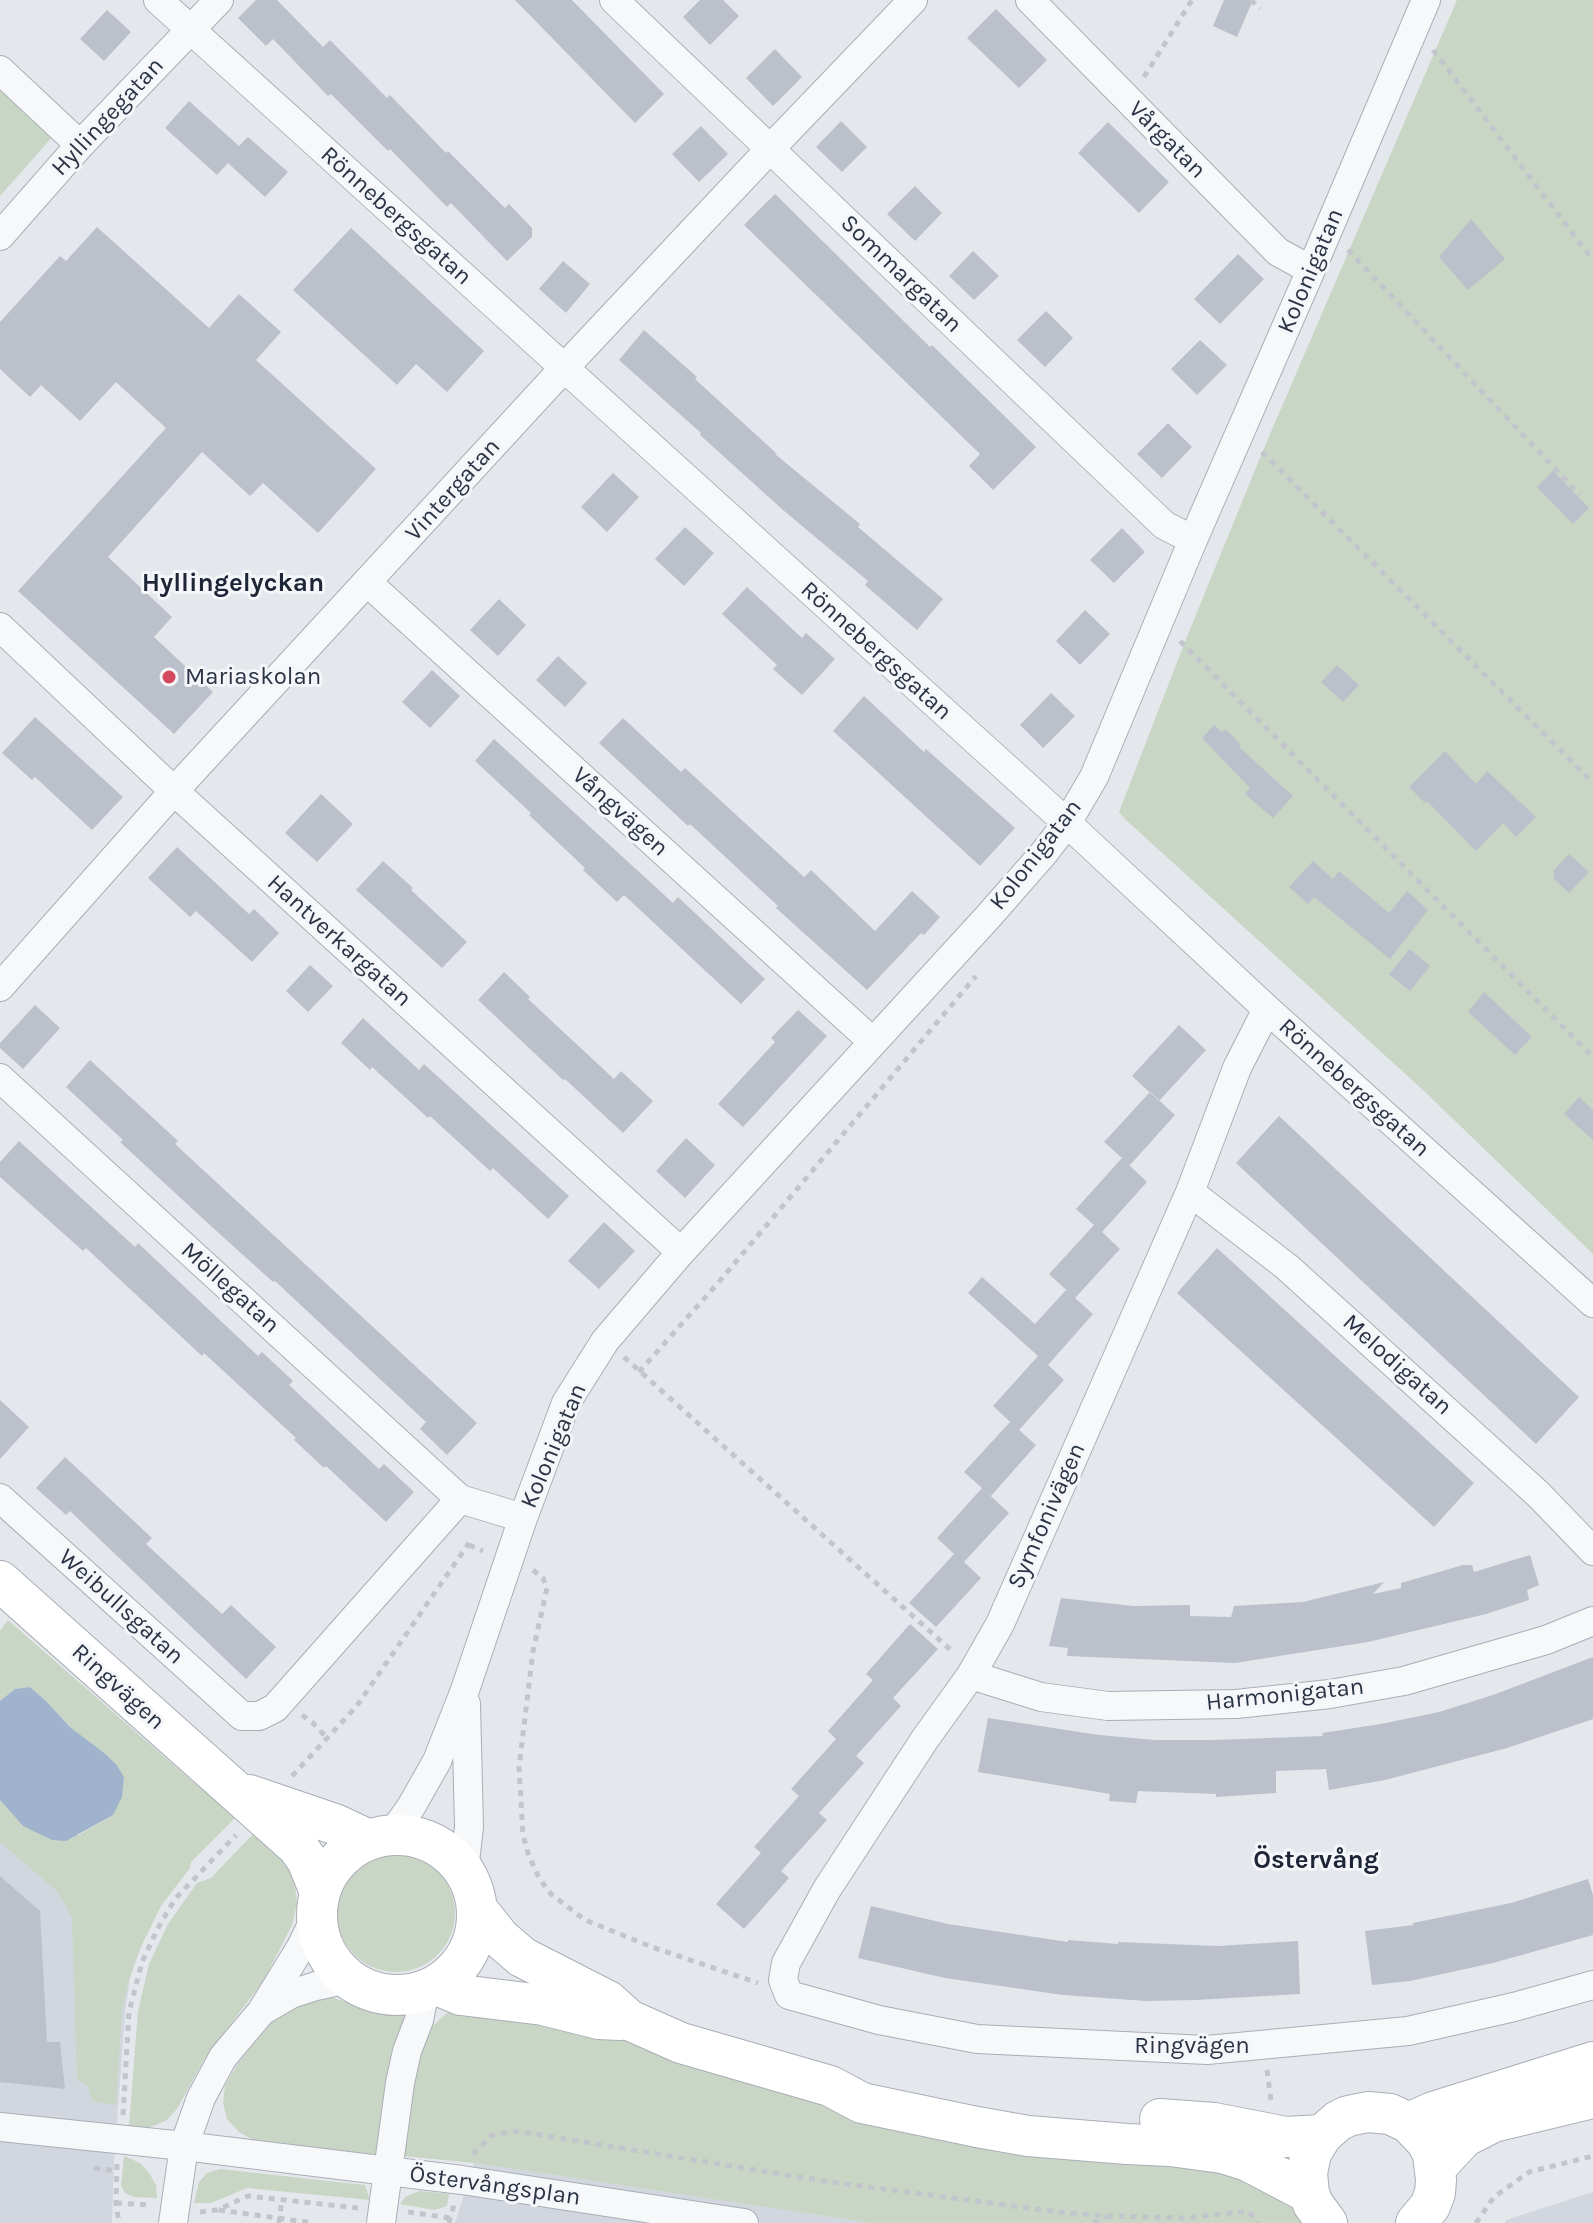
<!DOCTYPE html>
<html>
<head>
<meta charset="utf-8">
<style>
	body { margin:0 }
	canvas { display:block; background:#e4e7ec }
</style>
</head>
<body>
<canvas width="1593" height="2223"></canvas>
<script>
const context = document.querySelector('canvas').getContext('2d');
context.lineJoin = 'round';
function paint(path, color) { context.fillStyle = color; context.fill(path, 'evenodd'); }
const poly = rows => new Path2D(rows.map(r => 'M' + r).join(''));
function strokePath(path, color, width, dash) { context.strokeStyle = color; context.lineWidth = width; context.lineCap = dash ? 'butt' : 'round'; context.setLineDash(dash || []); context.stroke(path); }
function write(font, color, halo, rows, align = 'center') {
  context.font = font + ' Karla,sans-serif'; context.lineWidth = 6; context.setLineDash([]); context.textBaseline = 'middle'; context.strokeStyle = halo; context.fillStyle = color; for (const [text, x, y, turn = 0] of rows) {
    context.save(); context.translate(x, y); context.rotate((+turn || 0) * Math.PI / 180); context.textAlign = isNaN(turn) ? turn : align; if (halo) context.strokeText(text, 0, 0); context.fillText(text, 0, 0); context.restore();
  }
}
paint(poly([
	[0,1835,133,1954,125,2014,114,2161,112,2223,0,2223],
	[474,2163,871,2223,455,2223],
	[1593,2192,1593,2223,1505,2223,1506,2220]
]), '#d2d6de');
paint(poly([
	[1457,0,1593,0,1593,1254,1423,1090,1126,820,1119,812,1186,639,1264,448],
	[0,84,54,135,0,196],
	[8,1620,193,1782,236,1817,191,1862,190,1868,161,1906,141,1947,129,1980,122,2011,116,2105,92,2101,87,2085,77,2080,72,1917,57,1891,0,1842,0,1800,23,1826,79,1835,113,1815,103,1752,70,1727,46,1701,30,1687,15,1689,0,1701,0,1631],
	[260,1829,294,1874,297,1904,292,1925,264,1980,205,2058,177,2109,167,2120,151,2127,139,2128,129,2126,138,2011,149,1964,168,1924,197,1883,211,1878,250,1837],
	'337 1913a59 59 0 1 1 118 0a59 59 0 1 1-118 0Z',
	[327,1996,360,2006,412,2013,383,2155,255,2141,239,2132,227,2119,223,2103,225,2086,238,2063,273,2021,302,2000],
	[475,2005,1217,2160,1268,2181,1311,2223,871,2223,474,2163,403,2156,415,2066,425,2033,449,2011],
	[124,2156,140,2163,149,2173,156,2185,157,2198,134,2197,125,2193,121,2186],
	[220,2169,365,2185,370,2200,247,2188,211,2203,194,2203,199,2182,207,2173],
	[419,2191,449,2194,447,2206,435,2210,400,2204,405,2197]
]), '#c9d6c5');
paint(poly([
	[30,1687,46,1701,70,1727,103,1752,116,1764,124,1777,122,1797,113,1815,66,1841,52,1840,23,1826,0,1800,0,1701,15,1689]
]), '#9fb4cc');
paint(poly([
	[256,0,277,0,323,47,330,40,387,98,390,95,446,153,448,151,505,208,509,204,532,228,532,237,507,261,451,203,447,207,390,149,388,151,331,94,328,96,273,39,266,46,238,18],
	[515,0,572,0,664,94,635,123],
	[700,0,723,0,739,16,710,45,683,17],
	[1224,0,1253,0,1237,37,1213,26],
	[996,9,1047,60,1019,88,967,38],
	[107,10,131,32,104,61,80,39],
	[775,49,802,77,773,106,746,78],
	[189,101,239,146,248,137,288,172,265,197,228,163,217,175,165,128],
	[841,121,867,147,842,172,816,147],
	[1108,122,1169,182,1139,213,1078,153],
	[701,126,728,154,699,182,672,154],
	[915,186,942,213,915,241,887,214],
	[775,194,930,347,932,345,1036,447,993,490,969,466,980,454,744,225],
	[1471,219,1505,259,1468,290,1439,257],
	[97,227,209,328,239,294,281,332,256,360,376,469,318,533,263,483,250,496,202,452,108,557,172,617,154,637,213,692,174,734,18,591,166,428,116,382,80,421,41,385,30,397,0,369,0,322,60,256,66,261],
	[351,228,484,351,447,392,416,364,397,385,293,290],
	[973,251,999,276,974,300,949,276],
	[1238,254,1264,279,1220,324,1194,299],
	[563,261,590,284,566,313,539,289],
	[1046,311,1073,338,1045,367,1017,340],
	[644,330,697,377,695,379,776,453,775,454,860,524,858,527,943,599,917,630,865,585,868,581,783,510,700,435,701,433,619,360],
	[1200,340,1227,365,1197,395,1171,369],
	[1168,423,1192,447,1162,478,1137,454],
	[1553,471,1589,508,1573,524,1537,487],
	[613,473,639,497,607,532,581,507],
	[685,527,714,553,684,586,655,559],
	[1122,528,1145,552,1114,583,1090,560],
	[747,587,802,638,806,633,835,659,802,695,773,669,777,665,722,614],
	[499,599,526,625,498,656,470,630],
	[1085,610,1110,634,1080,665,1056,641],
	[558,656,587,683,565,707,536,680],
	[1337,665,1359,685,1343,702,1321,682],
	[432,670,460,696,430,728,402,702],
	[1051,693,1075,716,1043,748,1020,725],
	[864,696,924,752,926,749,1015,828,980,866,833,731],
	[35,717,123,797,92,830,35,777,32,780,2,753],
	[623,718,681,772,685,768,804,877,811,870,875,931,912,891,940,917,924,935,921,933,867,990,776,908,778,906,690,824,688,826,599,743],
	[1214,725,1222,732,1226,729,1241,745,1239,747,1293,796,1273,818,1245,794,1250,788,1202,738],
	[494,739,673,903,678,897,765,979,741,1004,624,895,617,902,583,870,585,868,529,815,531,813,475,761],
	[1445,751,1476,784,1487,771,1536,817,1516,837,1503,823,1476,851,1427,801,1425,803,1409,787],
	[321,794,353,824,317,862,285,833],
	[177,847,249,914,254,909,279,933,252,962,196,911,190,917,148,878],
	[1569,854,1589,872,1569,893,1554,879,1554,870],
	[383,861,413,888,411,890,467,942,442,968,356,890],
	[1313,861,1333,879,1339,871,1389,913,1407,891,1428,910,1390,959,1314,897,1308,904,1289,887],
	[1410,949,1430,966,1410,991,1389,974],
	[310,965,333,986,308,1012,286,991],
	[504,972,530,997,528,999,614,1079,621,1071,653,1101,623,1133,565,1079,563,1080,478,1000],
	[1484,992,1532,1037,1515,1055,1468,1012],
	[35,1005,60,1028,23,1069,0,1048,0,1043],
	[798,1010,827,1036,743,1127,718,1104,775,1042,771,1038],
	[363,1018,419,1070,424,1064,569,1196,548,1219,493,1168,490,1171,430,1116,428,1118,372,1067,370,1070,341,1043],
	[1179,1025,1206,1050,1159,1101,1132,1076],
	[90,1060,178,1141,175,1144,477,1423,447,1455,420,1429,426,1422,275,1281,273,1282,212,1227,120,1142,123,1140,66,1087],
	[1150,1092,1175,1115,1130,1165,1128,1164,1147,1182,1102,1232,1120,1249,1075,1298,1049,1274,1094,1225,1076,1209,1122,1158,1104,1142],
	[1579,1097,1593,1110,1593,1140,1564,1114],
	[1279,1116,1579,1397,1536,1444,1236,1163],
	[686,1138,715,1165,685,1198,656,1171],
	[19,1141,135,1247,138,1243,258,1356,262,1352,293,1381,289,1385,379,1469,384,1464,414,1492,386,1522,326,1466,324,1468,294,1440,296,1438,204,1353,202,1356,86,1248,83,1251,0,1177,0,1162],
	[604,1222,635,1251,599,1289,568,1261],
	[1217,1248,1474,1483,1434,1527,1177,1293],
	[982,1277,1035,1324,1066,1290,1093,1314,1048,1365,1064,1380,1019,1430,993,1406,1038,1356,968,1293],
	[0,1400,29,1427,0,1459],
	[1010,1422,1036,1445,991,1496,964,1472],
	[65,1457,152,1538,146,1544,222,1614,231,1605,276,1647,246,1679,70,1511,66,1515,36,1488],
	[982,1488,1009,1513,964,1562,981,1578,936,1627,909,1603,954,1554,937,1538],
	[1530,1555,1539,1585,1527,1590,1529,1600,1486,1614,1368,1642,1235,1663,1067,1656,1068,1648,1049,1646,1061,1598,1133,1606,1190,1605,1190,1616,1231,1617,1234,1606,1303,1602,1384,1582,1373,1594,1401,1588,1401,1583,1463,1565,1472,1565,1474,1572],
	[910,1624,938,1649,893,1698,901,1706,856,1756,864,1763,819,1813,827,1820,781,1871,789,1878,744,1929,716,1904,761,1853,754,1847,799,1796,791,1789,836,1739,828,1731,873,1680,866,1674],
	[1593,1657,1593,1719,1507,1748,1385,1780,1329,1790,1326,1769,1276,1771,1276,1793,1216,1797,1216,1794,1138,1791,1136,1803,1109,1801,1110,1794,978,1772,988,1718,1099,1735,1155,1740,1214,1740,1323,1736,1322,1733,1381,1724,1439,1712,1493,1695],
	[0,1876,40,1911,47,2042,60,2042,65,2089,0,2082],
	[1588,1879,1593,1895,1593,1935,1493,1963,1410,1981,1372,1985,1365,1931,1413,1925,1413,1923,1511,1903],
	[871,1906,948,1924,1068,1942,1068,1940,1118,1944,1118,1942,1218,1946,1298,1941,1300,1994,1196,2000,1146,2001,1063,1995,945,1978,858,1958]
]), '#bbc0ca');
const street = poly([
	[158,0,1067,823,1267,1009,1593,1303],
	[614,0,1164,525,1193,540],
	[1030,0,1278,252,1311,270],
	[0,70,80,145],
	[0,236,80,145,219,0],
	[368,583,873,1042],
	[0,627,174,791,681,1252],
	[0,987,174,791,564,368,770,149,913,0],
	[1267,1009,1237,1068,1190,1192,1000,1624,971,1675,925,1739,827,1889,786,1963,783,1980,789,1995,879,2020,977,2039,1207,2050,1408,2031,1514,2007,1593,1985],
	[0,1078,460,1499],
	[1190,1192,1287,1267,1538,1494,1593,1551],
	[0,1498,242,1716,259,1716,275,1708,460,1499,523,1518],
	[971,1675,1041,1697,1108,1706,1236,1704,1330,1694,1404,1681,1546,1640,1593,1621],
	[391,1835,411,1807,437,1761,465,1690,523,1518,566,1403,605,1341,681,1252,987,918,1044,853,1067,823,1094,777,1193,540,1311,270,1426,0],
	[464,1871,469,1827,466,1704],
	[265,2009,291,1994,316,1986,348,1979],
	[0,2127,184,2146,462,2180,744,2223],
	[173,2223,184,2146,201,2098,223,2057,261,2012,301,1947,316,1916],
	[381,2223,400,2083,407,2051,419,2020,425,1990]
]);
const secondary = poly([
	[0,1581,298,1847,307,1860,320,1892],
	[249,1795,337,1825,369,1840],
	'317 1915a80 80 0 1 1 160 0a80 80 0 1 1-160 0Z',
	[477,1909,500,1938,522,1957,608,2001,629,2020,681,2043,830,2086,862,2103,977,2127,1028,2136,1127,2144,1170,2146,1222,2153,1248,2161,1309,2193],
	[437,1985,461,1995,543,2005,599,2019,620,2020],
	[1160,2119,1214,2123,1286,2137,1322,2135],
	[1409,2123,1433,2112,1593,2062],
	[1436,2167,1464,2137,1493,2122,1593,2098],
	[1327,2223,1313,2204,1309,2193,1307,2173,1311,2153,1322,2135,1338,2121,1348,2116,1368,2112,1390,2114,1409,2123,1427,2142,1433,2154,1436,2180,1435,2193,1430,2206,1416,2223]
]);
strokePath(street, '#a9aeb7', 30);
strokePath(secondary, '#a9aeb7', 42);
strokePath(poly([
	[1251,0,1260,9],
	[1433,50,1593,260],
	[1144,77,1192,0],
	[1348,250,1580,495],
	[1262,452,1593,783],
	[1180,641,1593,1057],
	[624,1357,953,1652],
	[639,1372,718,1283,976,976],
	[469,1545,483,1551],
	[533,1570,543,1578,547,1588,533,1651,519,1767,523,1835,529,1856,539,1878,551,1894,585,1920,652,1947,758,1983],
	[302,1715,313,1723,328,1739],
	[292,1776,356,1707,469,1543],
	[1267,2070,1271,2100],
	[123,2115,129,2012,142,1962,158,1928,175,1899,236,1835],
	[473,2154,492,2135,516,2131,830,2182,1067,2213,1106,2216,1187,2218,1248,2211,1258,2223],
	[117,2164,116,2203,119,2223],
	[94,2168,117,2171],
	[116,2203,151,2205],
	[219,2210,313,2223],
	[200,2212,217,2210,248,2196,358,2208],
	[408,2212,450,2218],
	[279,2223,282,2199],
	[449,2223,454,2205],
	[1093,2223,1106,2217],
	[1476,2223,1494,2197,1529,2172,1593,2156]
]), '#c2c5cb', 5, [6, 6]);
strokePath(street, '#f7f8fa', 28);
strokePath(secondary, '#fff', 40);
for (const [x, y, r, color] of [
	[169,677,8,"#d1495b"]
]) { const dot = new Path2D(); dot.arc(x, y, r, 0, 2 * Math.PI); context.fillStyle = color; context.fill(dot); strokePath(dot, '#f4f6f9', 3); }
write('24px', '#2b3445', '#f4f6f9', [
	["Hyllingegatan",108,117,-47],
	["Vårgatan",1167,140,45],
	["Rönnebergsgatan",396,216,42],
	["Kolonigatan",1311,271,-67],
	["Sommargatan",901,274,44],
	["Vintergatan",453,490,-48],
	["Rönnebergsgatan",876,651,42],
	["Vångvägen",620,812,42],
	["Kolonigatan",1036,855,-52],
	["Hantverkargatan",339,941,42],
	["Rönnebergsgatan",1354,1088,42],
	["Möllegatan",230,1288,42],
	["Melodigatan",1397,1365,42],
	["Kolonigatan",554,1446,-67],
	["Symfonivägen",1047,1516,-66],
	["Weibullsgatan",121,1607,42],
	["Ringvägen",118,1687,42],
	["Harmonigatan",1285,1695,-6],
	["Ringvägen",1192,2046],
	["Östervångsplan",495,2186,8]
]);
write('24px', '#2b3445', '#f4f6f9', [
	["Mariaskolan",185,677]
], 'left');
write('bold 26px', '#1d2536', '#f4f6f9', [
	["Hyllingelyckan",233,584],
	["Östervång",1316,1861]
]);
</script>
</body>
</html>
